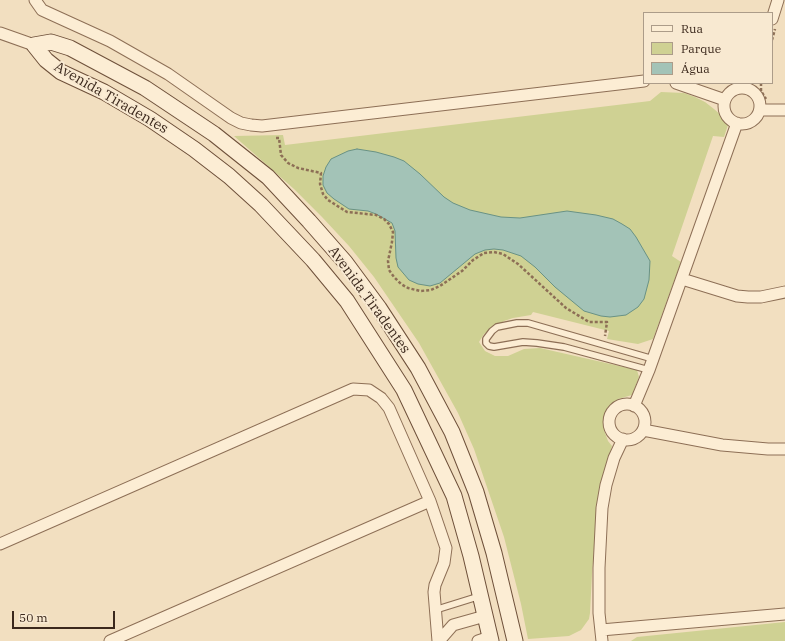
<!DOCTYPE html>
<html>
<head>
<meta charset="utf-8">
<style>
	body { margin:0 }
	#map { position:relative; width:785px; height:641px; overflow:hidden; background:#f2dfc0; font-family:"IBM Plex Serif",serif }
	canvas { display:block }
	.legend { position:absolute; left:643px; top:12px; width:130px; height:72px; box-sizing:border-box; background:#f8e9d1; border:1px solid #ac9c89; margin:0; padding:5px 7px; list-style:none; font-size:12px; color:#3b281c }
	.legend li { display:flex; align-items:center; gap:8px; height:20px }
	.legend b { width:20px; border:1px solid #ac9c89 }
	.scale { position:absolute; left:12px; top:611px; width:103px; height:18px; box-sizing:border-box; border:2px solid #3b281c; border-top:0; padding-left:5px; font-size:12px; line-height:14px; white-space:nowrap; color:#3b281c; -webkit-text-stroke:3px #f8e9d1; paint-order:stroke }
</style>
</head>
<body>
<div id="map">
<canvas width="785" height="641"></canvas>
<ul class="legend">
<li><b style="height:5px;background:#fcedd4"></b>Rua</li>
<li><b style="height:11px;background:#cfd193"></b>Parque</li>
<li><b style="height:11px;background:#a3c3b7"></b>Água</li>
</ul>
<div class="scale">50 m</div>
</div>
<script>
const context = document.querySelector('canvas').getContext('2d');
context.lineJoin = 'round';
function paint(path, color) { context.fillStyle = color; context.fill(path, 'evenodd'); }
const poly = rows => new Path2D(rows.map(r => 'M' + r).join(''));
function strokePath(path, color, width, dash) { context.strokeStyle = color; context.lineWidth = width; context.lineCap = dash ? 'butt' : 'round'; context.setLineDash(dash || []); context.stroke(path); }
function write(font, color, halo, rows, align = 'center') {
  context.font = font + ' "IBM Plex Serif",serif'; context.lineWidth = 4; context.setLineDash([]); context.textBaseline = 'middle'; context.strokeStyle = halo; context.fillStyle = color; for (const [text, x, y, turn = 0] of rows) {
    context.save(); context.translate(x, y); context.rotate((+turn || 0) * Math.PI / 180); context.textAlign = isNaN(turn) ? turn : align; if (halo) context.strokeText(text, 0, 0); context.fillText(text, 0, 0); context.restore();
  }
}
paint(poly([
	[661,92,684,93,695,97,705,102,714,109,722,116,728,125,724,137,713,136,672,256,681,262,653,339,638,344,607,339,609,331,533,312,531,315,513,318,504,321,484,334,479,342,485,351,495,356,508,356,524,349,540,348,637,370,639,377,632,395,618,399,608,410,605,416,604,430,608,441,612,446,605,476,595,536,592,574,590,613,589,619,581,630,569,636,528,639,521,604,504,537,474,449,458,413,419,343,374,277,349,246,322,217,294,189,234,136,283,135,285,145,650,101],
	[785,622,785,641,631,641,637,637]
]), '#cfd193');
const water = poly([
	[357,149,376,152,394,157,404,161,420,174,444,197,453,203,470,210,501,217,520,218,567,211,596,215,613,219,622,224,630,229,636,237,650,261,649,280,644,299,638,307,626,315,610,317,601,316,584,311,555,287,535,267,521,256,503,250,494,249,485,250,475,254,440,283,430,286,418,284,409,280,398,267,396,258,395,231,392,223,376,214,368,211,349,209,334,199,327,193,323,185,323,176,326,167,331,159,348,151,357,149]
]);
paint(water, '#a3c3b7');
strokePath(water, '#699285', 1);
const lane = poly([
	[649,370,564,347,537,343,523,342,494,347,489,346,486,343,486,339,492,331,497,327,517,323,528,323,653,359],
	[435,610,480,596]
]);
const street = poly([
	[35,0,42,10,110,41,168,74,231,118,241,123,251,125,262,126,644,81],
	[772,19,778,0],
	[0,33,34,45],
	[676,83,725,100],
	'724 106a18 18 0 1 1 36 0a18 18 0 1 1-36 0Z',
	[760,110,785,110],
	[682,279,737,296,748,297,761,297,785,292],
	'609 422a18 18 0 1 1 36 0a18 18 0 1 1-36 0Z',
	[634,406,649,370,737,123],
	[643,430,722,445,768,449,785,449],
	[0,544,353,389,369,390,381,398,389,408,430,501,446,548,444,563,435,585,434,592,438,641],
	[601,630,785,614],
	[110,641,430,501],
	[439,641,453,625,485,616],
	[478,641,490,637],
	[602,641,599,613,599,568,602,508,606,485,614,458,623,439]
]);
const secondary = poly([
	[491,641,471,556,454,496,404,390,347,301,313,260,261,205,229,176,194,149,150,119,104,92,61,72,46,60,34,45,51,42,70,48,145,88,214,134,268,177,309,221,345,262,379,308,418,368,452,432,476,492,494,553,515,641]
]);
strokePath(lane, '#8d6f56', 8);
strokePath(street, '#8d6f56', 13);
strokePath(secondary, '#6e503a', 17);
strokePath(poly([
	[772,40,775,29],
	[761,83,761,91,766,99],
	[276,138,279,138,281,155,288,163,298,168,321,173,320,184,323,194,328,200,347,212,376,215,384,219,389,224,393,232,392,242,388,261,389,270,394,277,401,284,408,288,420,291,431,290,440,286,462,271,473,260,484,253,494,252,503,254,518,264,566,308,589,322,607,322,605,336]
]), '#8d6f56', 2.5, [3, 2]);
strokePath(lane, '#fcedd4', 5.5);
strokePath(street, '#fcedd4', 11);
strokePath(secondary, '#fcedd4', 15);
write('14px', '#3b281c', '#f8e9d1', [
	["Avenida Tiradentes",111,98,30],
	["Avenida Tiradentes",369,300,54]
]);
</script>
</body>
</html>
